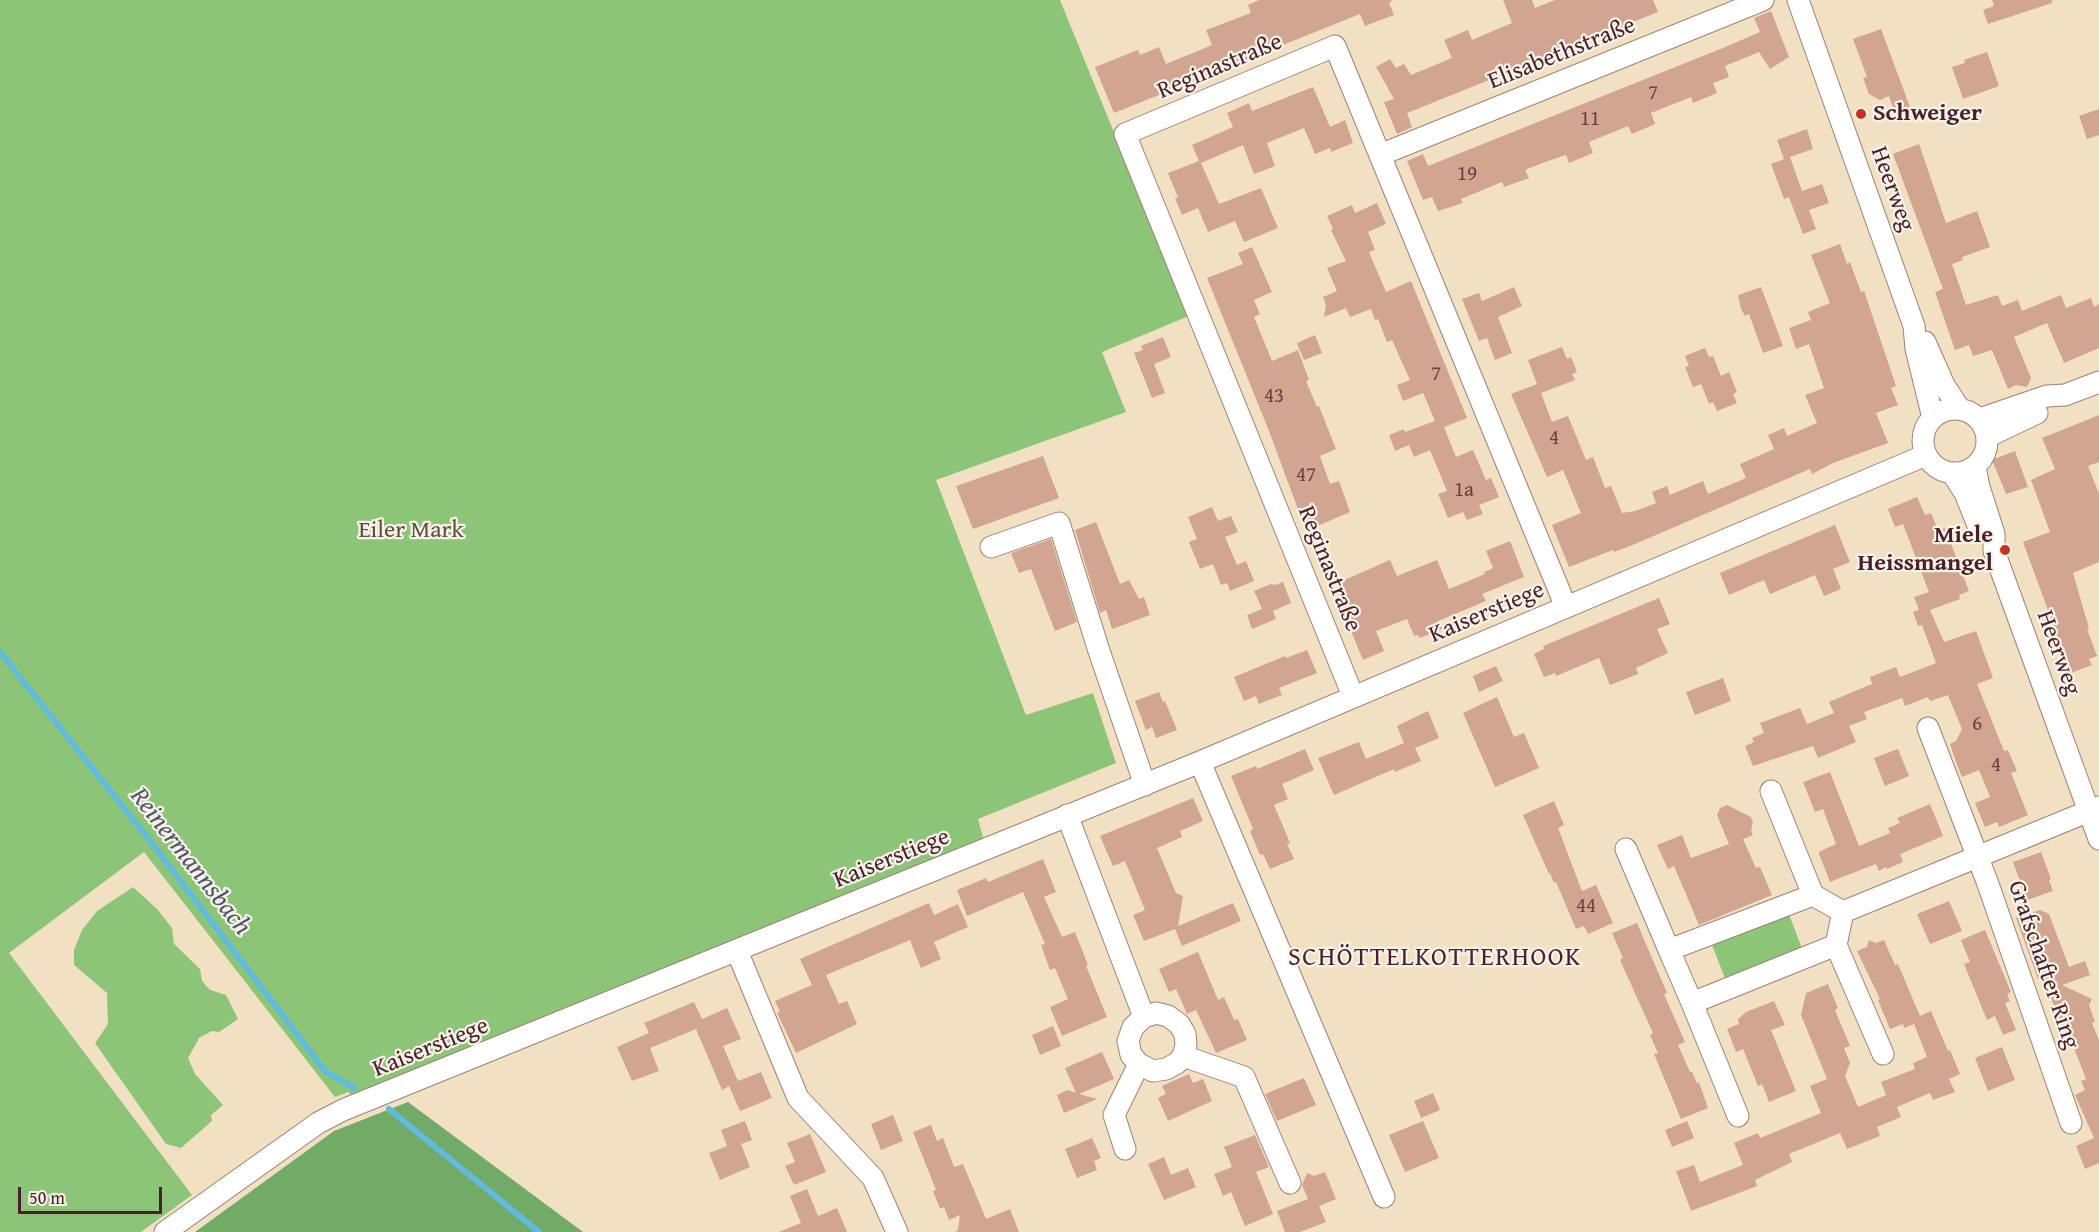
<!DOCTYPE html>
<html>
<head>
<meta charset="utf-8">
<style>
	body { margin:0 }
	#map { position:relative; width:2099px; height:1232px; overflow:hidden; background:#f1e1c2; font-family:"Gentium Book Plus",serif }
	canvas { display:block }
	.scale { position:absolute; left:18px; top:1187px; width:144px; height:27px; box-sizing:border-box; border:3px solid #4a1f2b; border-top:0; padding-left:8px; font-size:18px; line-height:21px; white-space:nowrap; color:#4a1f2b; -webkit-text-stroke:4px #f7f3e8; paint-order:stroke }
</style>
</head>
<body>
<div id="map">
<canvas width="2099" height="1232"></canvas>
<div class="scale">50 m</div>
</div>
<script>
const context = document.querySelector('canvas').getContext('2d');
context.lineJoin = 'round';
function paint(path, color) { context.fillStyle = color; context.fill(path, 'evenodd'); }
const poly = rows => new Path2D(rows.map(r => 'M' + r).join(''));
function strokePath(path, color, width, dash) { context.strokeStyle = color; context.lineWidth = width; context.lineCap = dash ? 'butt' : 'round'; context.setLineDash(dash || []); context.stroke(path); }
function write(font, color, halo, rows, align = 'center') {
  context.font = font + ' "Gentium Book Plus",serif'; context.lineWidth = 4.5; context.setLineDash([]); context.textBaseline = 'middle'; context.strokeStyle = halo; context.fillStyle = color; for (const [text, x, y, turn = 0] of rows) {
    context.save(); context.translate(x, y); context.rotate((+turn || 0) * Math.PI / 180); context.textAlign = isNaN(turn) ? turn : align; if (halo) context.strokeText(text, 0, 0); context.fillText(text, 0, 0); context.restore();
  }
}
paint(poly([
	[0,0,1060,0,1189,316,1102,352,1126,412,936,480,1026,715,1093,693,1116,763,978,819,984,841,572,1005,351,1095,348,1092,335,1097,144,852,9,953,192,1195,141,1232,0,1232],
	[133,887,157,909,172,928,174,944,200,969,202,981,210,990,226,995,238,1019,219,1032,212,1031,199,1038,188,1058,195,1074,223,1105,211,1115,212,1121,181,1148,166,1144,95,1043,108,1024,107,993,74,965,74,950,82,930,97,911],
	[1788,912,1803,951,1726,981,1711,942]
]), '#8dc578');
paint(poly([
	[408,1102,583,1232,195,1232,334,1131]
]), '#72aa68');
strokePath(poly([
	[0,652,151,842,325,1071,354,1088],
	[389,1109,539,1232]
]), '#61bbde', 6);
paint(poly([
	[1259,0,1393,0,1389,3,1394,15,1365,26,1360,14,1114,113,1095,67,1138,50,1140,55,1159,47,1166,64,1212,45,1206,30,1251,13,1248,5],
	[1503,0,1532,0,1535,8,1555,0,1653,0,1658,12,1407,113,1412,127,1397,134,1384,102,1394,99,1376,67,1390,59,1396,68,1404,64,1411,75,1452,58,1444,40,1468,30,1472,40,1512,23],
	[1992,0,2052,0,2052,3,1988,24,1983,10,1994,6],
	[1771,11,1789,57,1770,69,1759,52,1725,66,1729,77,1713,83,1717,93,1693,103,1691,97,1651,113,1655,124,1632,134,1628,126,1589,142,1593,153,1569,163,1566,155,1545,162,1525,170,1529,178,1504,187,1502,182,1461,199,1463,203,1438,211,1432,197,1423,200,1407,161,1423,154,1428,166,1723,48,1760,32,1754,18],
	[1881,29,1914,118,1898,123,1889,96,1880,100,1869,94,1863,78,1867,77,1853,39],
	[1987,52,1999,86,1963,99,1952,67,1965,63,1964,60],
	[1313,87,1330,127,1345,120,1353,143,1331,152,1330,148,1315,154,1304,128,1267,143,1275,166,1254,174,1243,145,1201,163,1219,204,1261,188,1278,228,1244,242,1235,221,1208,232,1198,208,1182,215,1175,198,1178,197,1168,173,1199,161,1192,145,1233,127,1227,113,1249,103,1252,111],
	[2099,109,2099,135,2087,139,2079,116],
	[1807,129,1813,149,1790,157,1802,191,1822,184,1829,203,1809,210,1816,229,1803,234,1789,197,1784,199,1771,164,1784,159,1777,140],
	[1919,144,1946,223,1977,211,1990,247,1962,257,1963,260,1952,264,1966,305,1998,295,2002,306,2018,300,2022,311,2061,295,2066,308,2091,298,2094,307,2099,304,2099,348,2064,363,2047,323,2014,337,2031,378,2027,387,2016,385,2008,389,1992,350,1973,356,1969,345,1955,350,1935,292,1943,289,1893,154],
	[1377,203,1386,224,1368,232,1375,250,1369,252,1386,292,1411,281,1467,418,1444,427,1456,457,1473,450,1486,480,1491,478,1499,497,1479,505,1483,514,1467,520,1463,512,1448,518,1438,494,1447,491,1430,450,1414,457,1409,445,1395,451,1389,435,1404,429,1405,432,1435,421,1423,393,1403,401,1397,385,1410,380,1392,340,1387,342,1378,319,1375,320,1371,309,1350,317,1346,308,1324,317,1326,305,1323,297,1337,291,1327,268,1346,261,1331,230,1333,229,1327,216,1352,205,1355,213],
	[1840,244,1847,264,1850,262,1861,292,1864,291,1896,386,1891,388,1898,405,1876,413,1888,443,1833,463,1812,474,1810,469,1635,544,1614,552,1613,550,1569,567,1552,525,1581,513,1563,470,1547,477,1511,394,1537,384,1528,360,1562,347,1567,359,1571,357,1577,372,1572,374,1575,380,1541,393,1552,422,1568,416,1586,460,1593,457,1605,488,1611,486,1622,513,1635,511,1656,503,1652,492,1667,486,1670,495,1703,481,1708,494,1746,478,1740,464,1774,449,1768,435,1784,428,1787,436,1817,423,1805,395,1824,388,1809,344,1796,349,1789,328,1811,320,1808,312,1830,303,1811,255],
	[1252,247,1272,292,1254,300,1260,314,1254,317,1272,361,1298,350,1309,380,1306,381,1317,407,1319,406,1336,449,1320,456,1330,484,1339,481,1350,512,1306,531,1269,431,1207,278,1243,264,1238,253],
	[1514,287,1522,306,1498,317,1512,353,1495,360,1487,338,1479,341,1462,299,1479,293,1482,301],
	[1761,287,1783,346,1763,353,1749,314,1745,316,1741,309,1738,295],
	[1315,335,1322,353,1304,360,1297,343],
	[1163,337,1171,357,1154,364,1165,393,1152,398,1134,353,1143,350,1141,346],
	[1705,348,1709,357,1713,356,1721,376,1729,372,1737,392,1733,394,1737,403,1717,411,1713,402,1709,404,1701,384,1693,387,1685,367,1689,366,1685,356],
	[2099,415,2099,462,2088,466,2099,494,2099,562,2073,573,2089,628,2087,629,2097,656,2089,659,2092,665,2071,673,2023,542,2050,532,2031,480,2055,469,2042,438],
	[2015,451,2028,487,2006,494,1992,460],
	[1043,456,1059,498,973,529,956,486],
	[1917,497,1925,515,1931,513,1938,530,1945,528,1969,591,1959,595,1960,599,1930,610,1944,642,1976,631,1993,678,1977,684,2004,751,2008,750,2017,771,2011,773,2028,815,1999,827,1997,822,1985,827,1975,803,1990,797,1979,770,1962,777,1956,762,1950,744,1956,741,1962,729,1948,695,1930,701,1928,697,1905,706,1902,698,1864,712,1867,719,1849,726,1856,742,1818,758,1813,746,1753,766,1745,746,1754,742,1752,738,1764,733,1760,723,1800,708,1807,724,1834,713,1829,702,1872,684,1870,677,1896,667,1900,677,1936,663,1922,625,1918,626,1913,612,1919,610,1914,597,1929,592,1903,524,1895,527,1888,509],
	[1212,507,1218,521,1231,516,1238,532,1225,537,1237,565,1246,561,1254,581,1230,591,1227,583,1221,585,1213,564,1200,569,1189,542,1197,539,1188,517],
	[1096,522,1120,584,1129,580,1139,599,1144,597,1150,615,1112,629,1106,610,1100,613,1075,530],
	[1835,525,1850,562,1833,569,1841,589,1824,596,1815,575,1770,594,1764,580,1729,595,1720,573],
	[1051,539,1077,622,1055,631,1031,569,1019,573,1011,553],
	[1510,541,1524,577,1482,594,1486,601,1438,621,1442,629,1420,638,1418,635,1414,636,1407,619,1376,631,1384,651,1363,660,1338,599,1345,596,1340,582,1390,560,1397,576,1437,560,1449,589,1485,574,1484,572,1493,568,1486,551],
	[1283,582,1291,603,1273,611,1276,619,1252,629,1247,615,1262,609,1254,591,1271,584,1275,585],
	[1659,598,1670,624,1657,629,1668,653,1636,668,1638,674,1610,685,1599,658,1556,676,1555,673,1544,677,1534,654,1544,649,1543,646],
	[1307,650,1317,673,1279,688,1282,695,1259,704,1256,696,1244,701,1234,677,1285,656,1286,658],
	[1496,666,1503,681,1479,692,1473,676],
	[1723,678,1731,701,1695,715,1686,692],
	[1159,692,1163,702,1165,701,1177,730,1156,738,1152,727,1146,730,1135,701],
	[1497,697,1514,737,1524,733,1539,768,1495,787,1463,713],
	[1428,711,1439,738,1415,748,1421,761,1395,772,1394,769,1334,795,1318,758,1359,742,1366,759,1404,743,1397,726],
	[1305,749,1314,770,1282,784,1288,799,1274,805,1290,843,1287,844,1294,859,1270,869,1263,854,1260,855,1250,831,1253,829,1231,776,1256,766,1257,769],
	[1898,749,1909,776,1885,786,1874,758],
	[1830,772,1859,846,1890,833,1888,828,1900,823,1897,818,1930,804,1943,836,1900,854,1903,862,1887,869,1886,867,1879,871,1876,864,1830,882,1819,854,1819,852,1836,844,1823,809,1815,812,1803,782],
	[1193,798,1203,821,1180,831,1182,837,1157,848,1176,893,1183,896,1178,926,1233,903,1241,921,1182,946,1175,929,1144,941,1133,915,1145,910,1125,861,1113,866,1100,836],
	[1554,801,1564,825,1558,828,1582,891,1596,885,1613,923,1588,934,1584,926,1576,929,1556,882,1554,883,1550,873,1549,874,1523,815],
	[1727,805,1751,817,1753,823,1751,830,1753,835,1743,839,1756,868,1760,867,1772,895,1699,925,1674,866,1668,869,1657,845,1682,835,1691,858,1729,844,1717,815,1720,808],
	[2041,852,2051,879,2049,880,2053,891,2027,900,2013,862],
	[1043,859,1056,892,1044,897,1062,937,1075,932,1088,965,1086,966,1107,1017,1062,1036,1050,1007,1068,999,1055,968,1050,970,1041,945,1045,944,1023,892,967,916,957,890,986,878,988,882],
	[1949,901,1962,931,1930,944,1917,914],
	[929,903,934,915,958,904,968,927,934,942,941,959,921,968,910,940,826,975,839,1004,847,1001,857,1024,796,1053,778,1015,777,1013,780,1012,775,1001,812,985,800,959],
	[2040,910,2049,914,2069,967,2085,961,2090,975,2062,985,2092,999,2089,1005,2095,1022,2092,1023,2099,1040,2099,1163,2085,1169,2076,1146,2094,1138,2075,1095,2085,1090,2081,1081,2086,1079,2065,1025,2061,1026,2044,978,2038,979,2016,918],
	[1637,923,1667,993,1664,994,1685,1042,1678,1045,1690,1072,1692,1072,1697,1083,1699,1082,1708,1108,1681,1119,1654,1054,1658,1053,1650,1035,1653,1033,1620,960,1623,958,1612,933],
	[1985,930,2011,992,2007,994,2010,1001,2005,1003,2016,1030,2003,1035,1995,1016,1987,1020,1964,964,1970,962,1961,940],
	[1869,940,1876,943,1884,940,1895,965,1898,964,1920,1016,1931,1011,1948,1051,1950,1050,1960,1074,1949,1079,1955,1092,1933,1100,1930,1093,1897,1107,1901,1117,1877,1127,1880,1136,1847,1149,1840,1133,1789,1154,1792,1162,1755,1180,1757,1186,1691,1211,1676,1171,1694,1165,1700,1182,1743,1165,1734,1143,1758,1133,1760,1138,1821,1113,1810,1086,1827,1079,1801,1015,1806,993,1828,984,1838,1008,1835,1010,1850,1046,1844,1048,1850,1063,1845,1076,1858,1107,1886,1095,1881,1082,1915,1069,1913,1063,1927,1057,1914,1024,1904,1028,1903,1024,1890,1029,1878,1000,1880,999,1857,951,1867,947],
	[1198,952,1218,1000,1224,997,1234,1020,1238,1019,1247,1040,1216,1053,1196,1010,1187,1014,1176,989,1169,992,1159,969],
	[1774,1001,1785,1025,1771,1030,1796,1091,1769,1102,1762,1084,1758,1086,1743,1049,1736,1052,1727,1029,1739,1024,1738,1019,1746,1012],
	[694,1002,702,1019,727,1008,741,1039,723,1046,738,1081,761,1072,772,1098,740,1111,729,1086,722,1090,696,1029,650,1048,659,1071,632,1081,617,1047,649,1033,644,1023],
	[1053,1026,1061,1046,1040,1055,1032,1035],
	[2002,1047,2015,1080,1988,1091,1975,1058],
	[1102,1052,1114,1079,1079,1094,1097,1099,1064,1113,1057,1095,1067,1090,1076,1093,1065,1068],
	[1189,1074,1193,1083,1203,1079,1212,1101,1168,1121,1158,1098,1166,1094,1162,1086],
	[1304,1078,1316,1105,1277,1121,1265,1094],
	[1433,1093,1440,1110,1421,1118,1414,1101],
	[893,1115,903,1141,881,1150,871,1124],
	[745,1121,752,1140,741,1144,750,1167,720,1180,709,1153,727,1146,721,1130],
	[1423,1121,1439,1158,1405,1172,1389,1135],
	[1687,1121,1694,1138,1672,1147,1665,1130],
	[931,1125,937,1141,943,1138,954,1167,963,1164,986,1219,1010,1209,1019,1232,955,1232,958,1230,960,1215,949,1220,944,1207,940,1209,933,1191,936,1190,913,1132],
	[810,1134,826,1172,794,1185,785,1166,795,1162,787,1143],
	[1255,1135,1269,1167,1256,1172,1273,1214,1245,1226,1231,1192,1223,1196,1214,1174,1232,1167,1224,1147],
	[1092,1138,1101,1158,1094,1161,1097,1170,1077,1178,1065,1149],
	[1164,1157,1171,1175,1188,1168,1196,1187,1164,1200,1148,1164],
	[1325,1172,1336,1199,1319,1206,1326,1222,1300,1232,1285,1232,1277,1211,1308,1199,1302,1185,1307,1173,1314,1176],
	[807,1189,818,1216,837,1208,847,1232,779,1232,801,1223,790,1196]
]), '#d2a591');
const minor = poly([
	[1798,0,1914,326,1916,349,1933,418],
	[1380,155,1763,0],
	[1925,342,1944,385,1959,408],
	'1923 441a32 32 0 1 1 64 0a32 32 0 1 1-64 0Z',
	[1980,419,2047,396,2065,395,2099,382],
	[1987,437,2037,413],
	[1975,466,1979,487,1994,534,1994,551,2099,839],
	[1952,473,1965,493,1979,528],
	[991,547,1059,523,1099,651,1145,785],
	[1353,696,1125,134,1335,46,1566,607],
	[1928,728,1988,884,2071,1123],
	[1200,762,1384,1197],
	[1771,791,1813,895],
	[1067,815,1144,1017,1133,1027,1128,1041,1131,1055,1139,1064,1153,1071,1166,1069,1177,1063,1183,1056,1186,1045,1185,1034,1179,1024,1168,1016,1156,1013,1144,1017],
	[1626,849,1669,950],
	[1843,912,1836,945,1692,1003,1669,950,1813,895,1843,912,2099,807],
	[1836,945,1883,1054],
	[737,951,798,1098,873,1178,897,1232],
	[1692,1003,1738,1116],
	[1183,1056,1244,1077,1290,1183],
	[1125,1149,1114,1115,1139,1064],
	[165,1232,318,1123,343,1110,1200,762,1926,455]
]);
strokePath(minor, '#9e8076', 23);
strokePath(minor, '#fff', 21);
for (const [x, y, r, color] of [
	[1861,114,6,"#c8321e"],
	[2005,550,6,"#c8321e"]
]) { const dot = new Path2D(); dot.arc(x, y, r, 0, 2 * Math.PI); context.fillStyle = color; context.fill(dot); strokePath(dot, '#f7f3e8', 2); }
write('21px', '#6c4044', null, [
	["7",1653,94],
	["11",1590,120],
	["19",1467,175],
	["7",1436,375],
	["43",1274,397],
	["4",1554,439],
	["47",1306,476],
	["1a",1464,491],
	["6",1977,725],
	["4",1996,766],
	["44",1586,907]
]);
write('24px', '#4a1f2b', '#f7f3e8', [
	["Elisabethstraße",1562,54,-22],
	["Reginastraße",1220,67,-23],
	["Heerweg",1892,189,70],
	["Reginastraße",1329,569,68],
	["Kaiserstiege",1487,613,-23],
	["Heerweg",2058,653,70],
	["Kaiserstiege",892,859,-22],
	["Grafschafter Ring",2043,965,71],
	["Kaiserstiege",431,1048,-22]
]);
write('bold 24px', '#4a1f2b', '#f7f3e8', [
	["Schweiger",1873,114],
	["Miele",1993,536,"right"],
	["Heissmangel",1993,564,"right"]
], 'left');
write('24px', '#5e5142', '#f7f3e8', [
	["Eiler Mark",411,531]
]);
write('italic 26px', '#52566a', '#f7f3e8', [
	["Reinermannsbach",190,862,52]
]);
context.letterSpacing = '1.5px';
write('26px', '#4a1f2b', '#f7f3e8', [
	["SCHÖTTELKOTTERHOOK",1435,958]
]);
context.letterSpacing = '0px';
</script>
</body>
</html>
